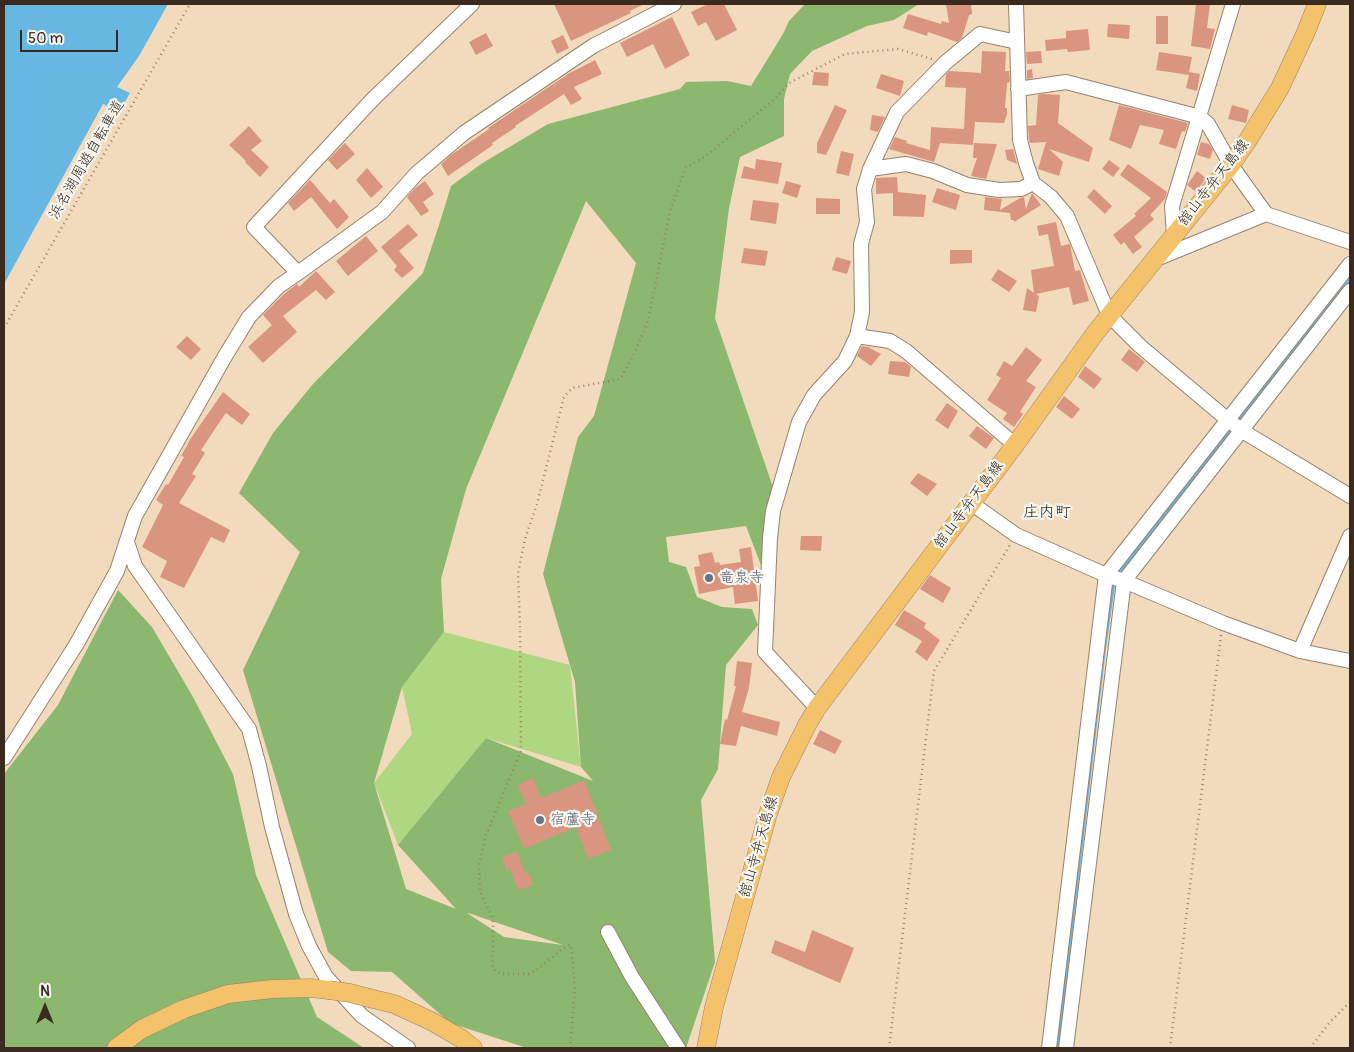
<!DOCTYPE html>
<html>
<head>
<meta charset="utf-8">
<style>
	body { margin:0 }
	#map { position:relative; width:1354px; height:1052px; overflow:hidden; background:#f2dbbc; font-family:Pangolin,sans-serif }
	canvas { display:block }
	.frame { position:absolute; inset:0; border:5px solid #3b2a1e; pointer-events:none }
	.north { position:absolute; left:20px; top:982px; width:50px; height:50px; -webkit-text-stroke:4px #f6f6f2; paint-order:stroke; rotate:0deg; font-size:14px; font-weight:700; line-height:20px; text-align:center; color:#3b2a1e }
	.north::after { content:''; display:block; margin:auto; width:18px; height:22px; background:#3b2a1e; clip-path:polygon(50% 0,100% 100%,50% 72%,0 100%) }
	.scale { position:absolute; left:20px; top:30px; width:98px; height:22px; box-sizing:border-box; border:2px solid #3b2a1e; border-top:0; padding-left:6px; font-size:15px; line-height:18px; white-space:nowrap; color:#3b2a1e; -webkit-text-stroke:4px #f6f6f2; paint-order:stroke }
</style>
</head>
<body>
<div id="map">
<canvas width="1354" height="1052"></canvas>
<div class="frame"></div>
<div class="north">N</div>
<div class="scale">50 m</div>
</div>
<script>
const context = document.querySelector('canvas').getContext('2d');
context.lineJoin = 'round';
function paint(path, color) { context.fillStyle = color; context.fill(path, 'evenodd'); }
const poly = rows => new Path2D(rows.map(r => 'M' + r).join(''));
function strokePath(path, color, width, dash) { context.strokeStyle = color; context.lineWidth = width; context.lineCap = dash ? 'butt' : 'round'; context.setLineDash(dash || []); context.stroke(path); }
function write(font, color, halo, rows, align = 'center') {
  context.font = font + ' Pangolin,"Klee One",sans-serif'; context.lineWidth = 4.5; context.setLineDash([]); context.textBaseline = 'middle'; context.strokeStyle = halo; context.fillStyle = color; for (const [text, x, y, turn = 0] of rows) {
    context.save(); context.translate(x, y); context.rotate((+turn || 0) * Math.PI / 180); context.textAlign = isNaN(turn) ? turn : align; if (halo) context.strokeText(text, 0, 0); context.fillText(text, 0, 0); context.restore();
  }
}
paint(poly([
	[444,632,570,665,581,767,486,738,398,845,374,783,412,734,402,687]
]), '#afd680');
paint(poly([
	[805,4,919,4,894,20,867,26,812,51,790,74,784,99,784,136,740,157,729,208,715,318,777,499,767,581,746,526,666,537,669,562,686,567,697,597,722,607,752,609,758,625,726,665,718,769,701,800,715,962,686,1048,527,1048,450,1023,392,972,351,971,328,952,243,670,300,552,239,493,273,433,313,384,423,273,440,222,451,186,481,164,548,124,680,89,686,82,727,81,751,86,783,34,789,21],
	[586,201,636,263,594,416,578,437,543,574,575,682,581,767,593,781,486,738,398,845,456,909,406,889,374,783,402,687,444,632,441,579,466,489],
	[467,913,468,913,563,945,504,937],
	[118,590,152,627,193,697,233,774,256,875,317,1017,364,1048,4,1048,4,774,58,705]
]), '#8bb76e');
paint(poly([
	[4,4,168,4,139,56,117,87,130,93,119,112,103,104,4,284]
]), '#66b7e1');
strokePath(poly([
	[1237,423,1350,280],
	[1119,573,1232,428],
	[1057,1048,1104,648,1113,585]
]), '#66b7e1', 4);
paint(poly([
	[554,4,644,4,630,11,631,13,571,41],
	[708,4,724,4,737,30,716,41,706,22,698,26,691,12],
	[946,4,971,4,972,14,969,15,962,38,957,42,928,32,927,36,903,28,908,14,941,24,942,21,949,23],
	[1196,4,1210,4,1207,28,1215,29,1210,49,1191,46],
	[1156,16,1168,16,1168,44,1156,44],
	[672,17,690,55,665,69,653,44,627,57,620,43],
	[1108,24,1130,25,1129,39,1107,37],
	[1088,29,1090,50,1068,52,1067,49,1046,51,1045,40,1066,38,1066,31],
	[486,33,493,46,476,55,469,42],
	[563,35,569,48,557,54,551,41],
	[982,51,1006,52,1005,71,1009,71,1010,82,1007,83,1005,108,1007,108,1007,114,1004,123,975,122,973,145,940,143,934,162,889,149,895,137,907,141,906,143,930,150,931,127,964,129,966,88,945,87,946,74,949,71,981,73],
	[1041,51,1042,63,1027,64,1026,52],
	[1159,52,1192,57,1189,72,1200,74,1197,91,1186,88,1189,75,1156,70],
	[595,60,602,74,574,87,582,99,571,105,564,94,515,126,516,127,492,143,493,145,448,176,441,164,451,155,489,129,488,128,568,74],
	[1032,69,1033,78,1027,79,1027,70],
	[814,72,829,73,828,86,812,85],
	[881,74,904,81,900,96,876,88],
	[1044,94,1060,95,1058,123,1093,148,1089,162,1049,149,1063,162,1059,176,1038,169,1046,142,1030,143,1029,139,1028,126,1036,125,1038,95],
	[835,105,847,110,826,155,817,153,817,143],
	[1119,105,1188,123,1185,132,1182,131,1176,149,1159,144,1164,130,1140,125,1131,149,1109,140],
	[1232,105,1249,110,1246,123,1228,119],
	[872,115,885,117,878,132,870,130],
	[249,126,262,141,251,150,269,167,260,177,245,162,246,161,229,145],
	[1201,142,1209,144,1213,150,1210,159,1197,155],
	[345,143,355,154,337,170,328,160],
	[974,143,997,144,986,179,971,176,977,158,973,158],
	[1013,149,1017,164,1007,160,1005,150],
	[841,151,854,154,849,176,836,173],
	[756,159,782,163,778,184,741,178,744,166,755,169],
	[1109,160,1120,168,1113,177,1102,169],
	[1128,164,1167,192,1165,199,1150,215,1154,219,1134,237,1142,247,1133,254,1124,242,1121,245,1113,235,1136,216,1134,214,1151,198,1120,175],
	[367,168,383,187,371,198,356,180],
	[1197,171,1206,178,1196,192,1187,185],
	[897,177,898,192,926,195,924,217,893,216,893,193,876,194,876,178],
	[310,180,330,203,334,199,349,217,337,229,311,197,294,211,288,203],
	[425,181,434,194,423,202,429,211,421,216,407,197,415,188],
	[786,181,801,185,797,198,782,193],
	[937,188,960,195,956,210,932,202],
	[1094,189,1112,206,1105,214,1087,197],
	[1032,193,1041,205,1014,222,1014,220,1011,220,1010,213,984,210,985,197,1002,199,1000,210,1020,198,1024,197,1026,209],
	[816,198,840,199,840,214,816,214],
	[753,200,779,203,776,224,750,220],
	[1056,222,1061,246,1070,244,1075,271,1080,270,1089,301,1073,305,1069,287,1036,294,1039,296,1036,312,1023,310,1027,288,1034,293,1031,270,1054,266,1048,234,1039,236,1037,226],
	[408,224,418,235,399,251,414,268,402,278,394,270,397,266,381,247],
	[366,236,378,251,348,276,336,261],
	[744,248,768,251,765,266,741,263],
	[950,250,972,250,972,263,950,264],
	[836,257,851,261,847,274,832,270],
	[998,269,1017,281,1009,292,991,280],
	[316,271,335,292,326,300,316,290,283,316,297,332,263,363,248,347,272,325,263,315,285,293,297,284,299,287],
	[187,336,201,349,191,360,176,347],
	[862,346,868,347,881,354,871,366,857,356],
	[1026,347,1042,360,1026,381,1036,387,1020,412,1023,414,1014,427,1003,419,1007,413,987,400,1001,378,996,375,1004,361,1012,366],
	[1129,349,1145,362,1137,372,1121,360],
	[890,361,905,362,911,367,909,377,888,374],
	[1085,366,1102,379,1094,389,1078,377],
	[223,392,250,414,242,425,226,413,225,414,201,450,205,453,192,474,196,476,179,503,230,530,224,543,211,537,184,588,160,577,167,561,142,547,163,505,156,500,166,484,168,485,184,457,181,456,191,438],
	[1064,396,1080,409,1072,419,1056,407],
	[947,403,958,411,948,429,935,420],
	[977,426,994,438,986,449,969,436],
	[918,473,937,484,927,496,910,483],
	[801,536,822,536,821,551,800,550],
	[751,547,758,601,735,604,733,587,699,594,694,567,700,566,698,555,712,552,715,563,719,562,720,565,741,562,739,549],
	[930,575,951,588,943,603,920,589],
	[904,610,926,623,924,628,940,640,927,661,915,652,922,641,895,625],
	[737,661,752,663,749,688,742,712,780,722,777,736,741,726,736,746,720,744,725,719,727,720,736,686,734,686],
	[820,730,842,741,835,754,813,744],
	[533,778,541,798,584,780,611,850,588,859,576,827,524,849,508,811,526,804,518,785],
	[517,852,525,873,528,872,533,885,518,890,510,869,507,871,502,857],
	[812,930,854,948,840,983,771,953,775,940,805,952]
]), '#d9957f');
const minor = poly([
	[1016,4,1020,140,1026,163,1033,183,1051,197,1067,216,1109,315,1140,346,1228,420,1244,432,1350,496],
	[1018,89,1066,82,1200,117,1208,124,1231,165,1266,214,1350,242],
	[870,169,906,164,933,171,967,185,999,190,1021,189,1033,183],
	[1174,235,1172,206,1233,4],
	[1156,259,1266,214],
	[298,273,254,227,373,99,472,4],
	[857,336,890,341,906,351,1015,445],
	[971,503,1016,535,1106,575,1124,581,1223,623,1300,651,1350,661],
	[127,542,135,566,249,729,259,766,272,827,296,914,309,946,326,977,362,1016,408,1048],
	[1300,651,1350,536],
	[817,708,765,652,770,538,773,511,799,422,814,395,845,361,857,336,862,312,861,244,867,222,864,189,870,169,897,112,945,63,980,34,1017,42],
	[4,758,76,645,117,571,135,516,224,358,249,317,279,286,298,273,382,212,417,173,464,133,593,46,674,4],
	[608,932,632,977,678,1048],
	[1049,1048,1106,575,1350,264],
	[1066,1048,1124,581,1350,291]
]);
const major = poly([
	[369,998,394,1004,431,1021,462,1039,473,1048],
	[116,1048,142,1029,184,1009,228,994,272,989,311,988,329,990],
	[706,1048,714,1007,768,814,781,777,807,725,817,708,1015,445,1096,332,1231,165,1248,140,1280,88,1306,32,1317,4]
]);
strokePath(minor, '#96826d', 16);
strokePath(major, '#96826d', 19);
strokePath(poly([
	[4,328,190,4],
	[570,1048,575,988,571,945,566,946,537,970,529,974,501,974,493,969,492,959,493,951,493,919,480,891,479,865,486,835,521,751,520,627,518,573,525,539,537,504,564,397,572,388,620,379,633,356,648,321,670,212,685,168,706,156,776,98,789,83,845,54,898,49,932,59],
	[889,1048,934,671,1010,545],
	[1170,1048,1221,635],
	[1310,1048,1330,1022,1350,1002]
]), '#96826d', 2.5, [1, 4]);
strokePath(minor, '#fff', 14);
strokePath(major, '#f4c26a', 18);
const majorBridge = poly([
	[329,990,350,993,369,998]
]);
strokePath(majorBridge, '#96826d', 19, []);
strokePath(majorBridge, '#f4c26a', 18);
for (const [x, y, r, color] of [
	[709,578,5,"#6b7280"],
	[540,820,5,"#6b7280"]
]) { const dot = new Path2D(); dot.arc(x, y, r, 0, 2 * Math.PI); context.fillStyle = color; context.fill(dot); strokePath(dot, '#f6f6f2', 2); }
write('15px', '#3b2a1e', '#f6f6f2', [
	["浜名湖周遊自転車道",87,160,-60],
	["舘山寺弁天島線",1214,183,-52],
	["舘山寺弁天島線",969,505,-53],
	["舘山寺弁天島線",759,847,-74]
]);
write('15px', '#5b616d', '#f6f6f2', [
	["竜泉寺",719,578],
	["宿蘆寺",550,820]
], 'left');
write('16px', '#3b2a1e', '#f6f6f2', [
	["庄内町",1047,513]
]);
</script>
</body>
</html>
